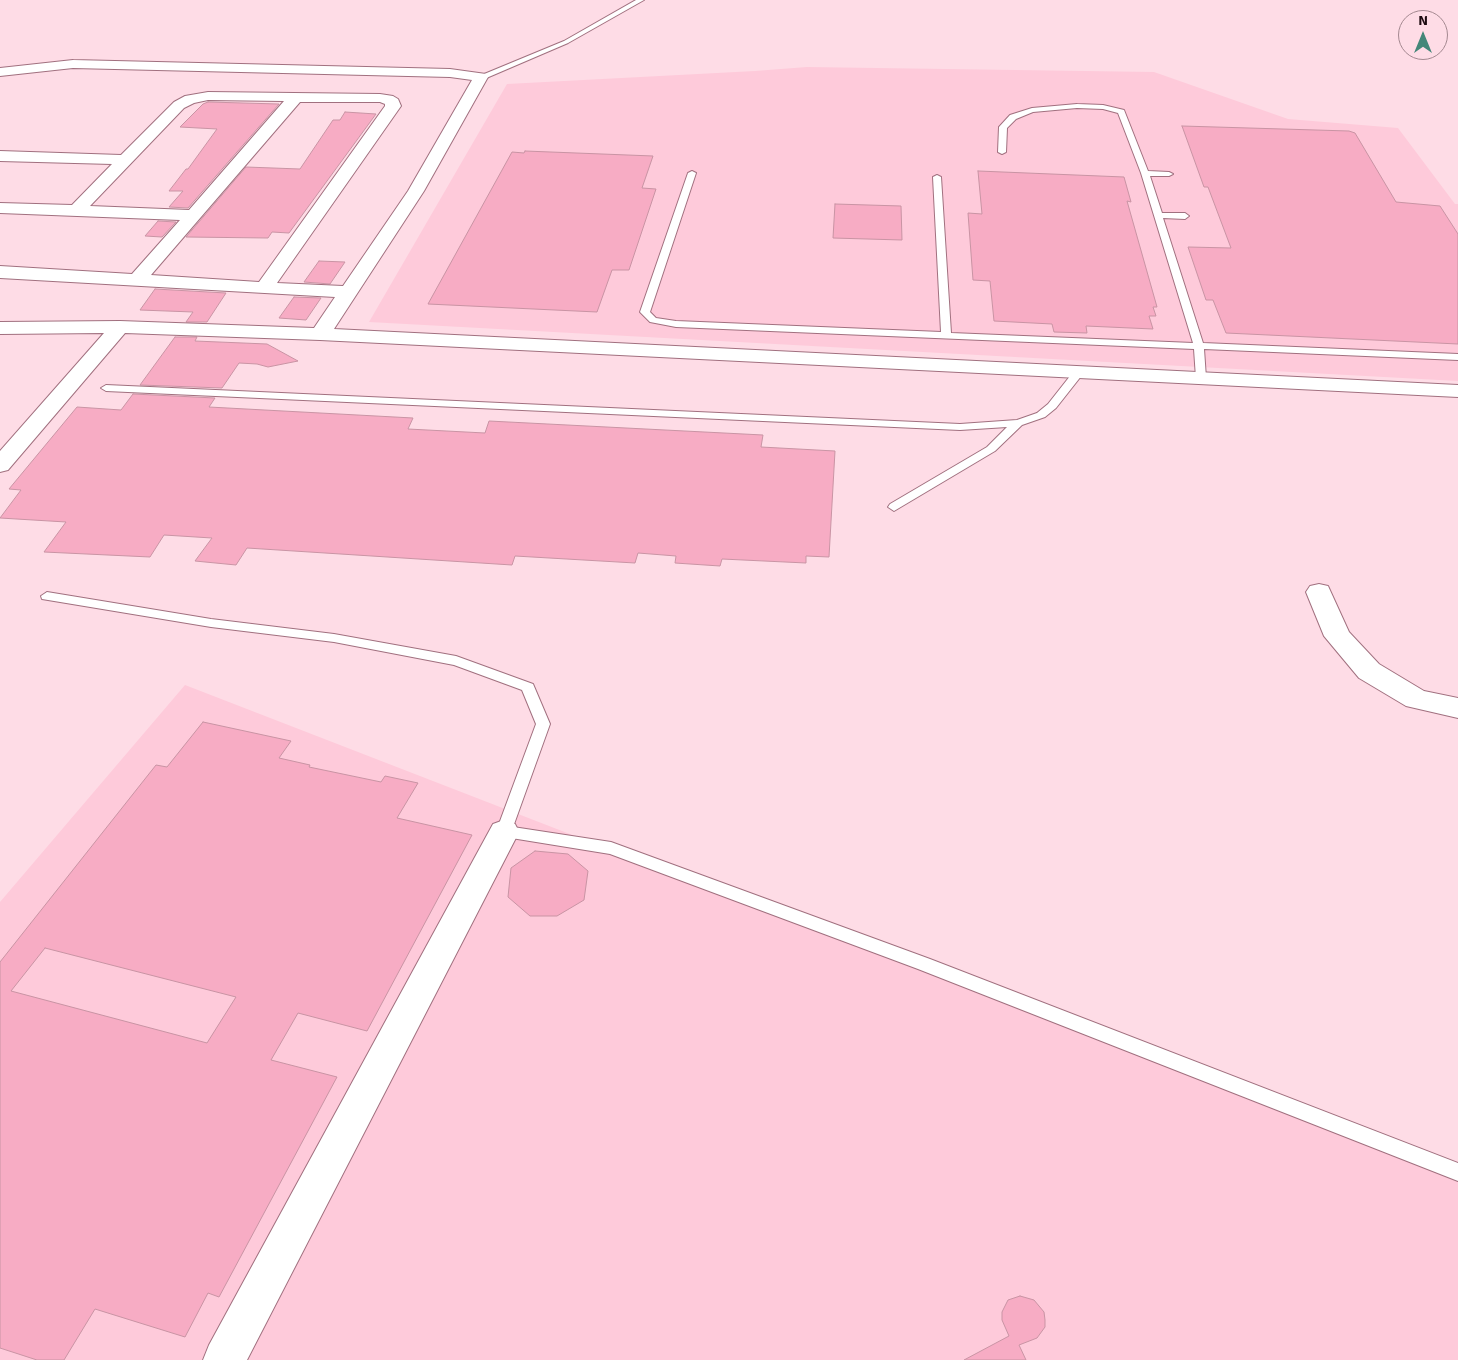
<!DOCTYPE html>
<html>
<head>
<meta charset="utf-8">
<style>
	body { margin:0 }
	#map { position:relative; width:1458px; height:1360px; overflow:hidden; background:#fedce6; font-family:Signika,sans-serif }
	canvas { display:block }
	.north { position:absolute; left:1398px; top:10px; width:50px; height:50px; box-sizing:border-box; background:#fedce6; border:1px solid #a48890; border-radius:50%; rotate:0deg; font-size:14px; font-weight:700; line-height:20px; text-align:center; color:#1c0a10 }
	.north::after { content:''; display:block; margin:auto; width:18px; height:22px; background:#448779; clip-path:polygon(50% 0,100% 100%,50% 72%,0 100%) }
</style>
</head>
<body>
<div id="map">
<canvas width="1458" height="1360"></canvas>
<div class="north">N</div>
</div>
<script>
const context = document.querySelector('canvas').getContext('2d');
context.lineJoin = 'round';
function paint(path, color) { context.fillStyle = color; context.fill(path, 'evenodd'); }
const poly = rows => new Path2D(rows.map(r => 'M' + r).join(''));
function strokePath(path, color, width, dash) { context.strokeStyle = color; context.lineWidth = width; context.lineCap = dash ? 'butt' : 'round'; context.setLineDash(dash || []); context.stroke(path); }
paint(poly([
	[807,67,1154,72,1288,119,1398,128,1455,204,1458,204,1458,381,369,322,507,84,755,71],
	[185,685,1458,1178,1458,1360,0,1360,0,902]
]), '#fecada');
const building = poly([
	[208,102,279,104,188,208,169,207,183,191,169,191,186,169,188,169,217,129,180,127,203,104,208,102],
	[345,112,376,114,289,233,272,232,268,238,186,237,246,167,300,169,333,120,340,120,345,112],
	[1182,126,1349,131,1355,133,1396,202,1440,206,1458,234,1458,344,1226,333,1213,300,1206,300,1188,247,1231,248,1208,187,1204,187,1182,126],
	[525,151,653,156,642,188,656,189,629,270,612,270,597,312,428,304,512,152,524,153,525,151],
	[978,171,1124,177,1131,202,1127,201,1157,307,1153,307,1156,316,1149,316,1153,329,1086,326,1087,333,1054,332,1052,324,994,321,990,281,973,280,968,213,982,214,978,171],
	[835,204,901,206,902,240,833,238,835,204],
	[158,221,176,222,162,237,145,236,158,221],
	[319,261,345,262,330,284,304,282,319,261],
	[155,289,226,293,207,322,186,322,193,312,140,310,155,289],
	[294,297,321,298,306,320,279,318,294,297],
	[175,337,197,337,195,341,267,344,298,361,268,367,257,364,239,363,222,388,140,385,175,337],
	[133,394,215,398,209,407,413,418,408,429,485,433,489,421,763,435,761,447,835,451,829,557,806,556,806,563,722,559,720,566,675,563,676,556,638,553,635,563,515,556,512,565,247,548,236,565,195,561,212,538,164,535,150,557,44,552,66,522,0,518,21,490,9,489,77,407,121,410,133,394],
	[203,722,291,741,279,758,310,765,309,767,381,782,385,776,418,783,397,818,472,835,367,1031,298,1013,271,1060,337,1077,219,1297,208,1293,185,1337,95,1309,64,1360,37,1360,0,1348,0,962,156,765,167,767,203,722],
	[45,948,236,997,207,1043,11,991,45,948],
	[535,851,568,854,588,871,584,900,557,916,530,916,508,897,511,868,535,851],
	[1020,1296,1034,1300,1044,1312,1045,1320,1045,1327,1037,1338,1019,1345,1026,1360,964,1360,1009,1336,1002,1320,1002,1312,1008,1300,1020,1296]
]);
paint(building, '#f7acc4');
strokePath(building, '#c994a4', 1);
const service = poly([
	[636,0,644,0,568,43,484,79,477,77,564,41,636,0],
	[1077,104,1103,105,1124,110,1148,171,1169,172,1173,174,1169,176,1150,176,1162,213,1185,213,1189,216,1185,219,1163,218,1203,343,1458,354,1458,360,1204,349,1206,378,1201,381,1196,378,1194,349,676,327,650,322,640,312,688,173,692,171,696,173,650,312,656,318,676,321,941,332,933,177,937,175,941,177,951,333,1193,343,1141,173,1118,113,1103,109,1077,108,1033,112,1016,119,1007,128,1006,152,1002,154,998,152,999,127,1010,115,1032,108,1077,104],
	[1078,370,1083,373,1082,375,1056,408,1045,417,1022,425,995,451,894,511,888,507,890,504,987,447,1007,427,960,430,106,391,101,388,106,385,960,424,1017,420,1037,413,1048,404,1074,371,1078,370],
	[47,592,211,619,334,634,456,656,533,684,550,724,513,827,611,842,930,959,1458,1163,1458,1181,918,969,610,854,499,836,496,832,536,724,522,690,454,665,334,642,211,627,42,599,41,596,47,592]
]);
const minor = poly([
	[73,60,450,69,486,74,488,77,424,191,334,329,1458,385,1458,397,320,340,125,333,8,470,0,472,0,451,104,333,0,334,0,322,120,321,314,328,335,297,0,278,0,266,132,274,180,220,0,213,0,203,72,205,112,164,0,161,0,151,121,155,174,102,185,96,208,92,380,94,393,96,398,99,401,106,277,283,343,286,408,191,472,80,450,77,73,68,0,76,0,68,73,60],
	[208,100,284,101,189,210,90,206,184,108,194,103,208,100],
	[300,102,380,102,385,104,385,106,259,282,151,275,300,102],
	[1319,584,1328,586,1349,632,1379,664,1424,691,1458,698,1458,718,1406,706,1359,678,1324,636,1306,592,1310,586,1319,584],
	[504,820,515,824,519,832,247,1360,203,1360,209,1345,493,824,504,820]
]);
strokePath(service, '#a1707f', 2);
strokePath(minor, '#a1707f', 2);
paint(service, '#fff');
paint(minor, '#fff');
</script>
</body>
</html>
